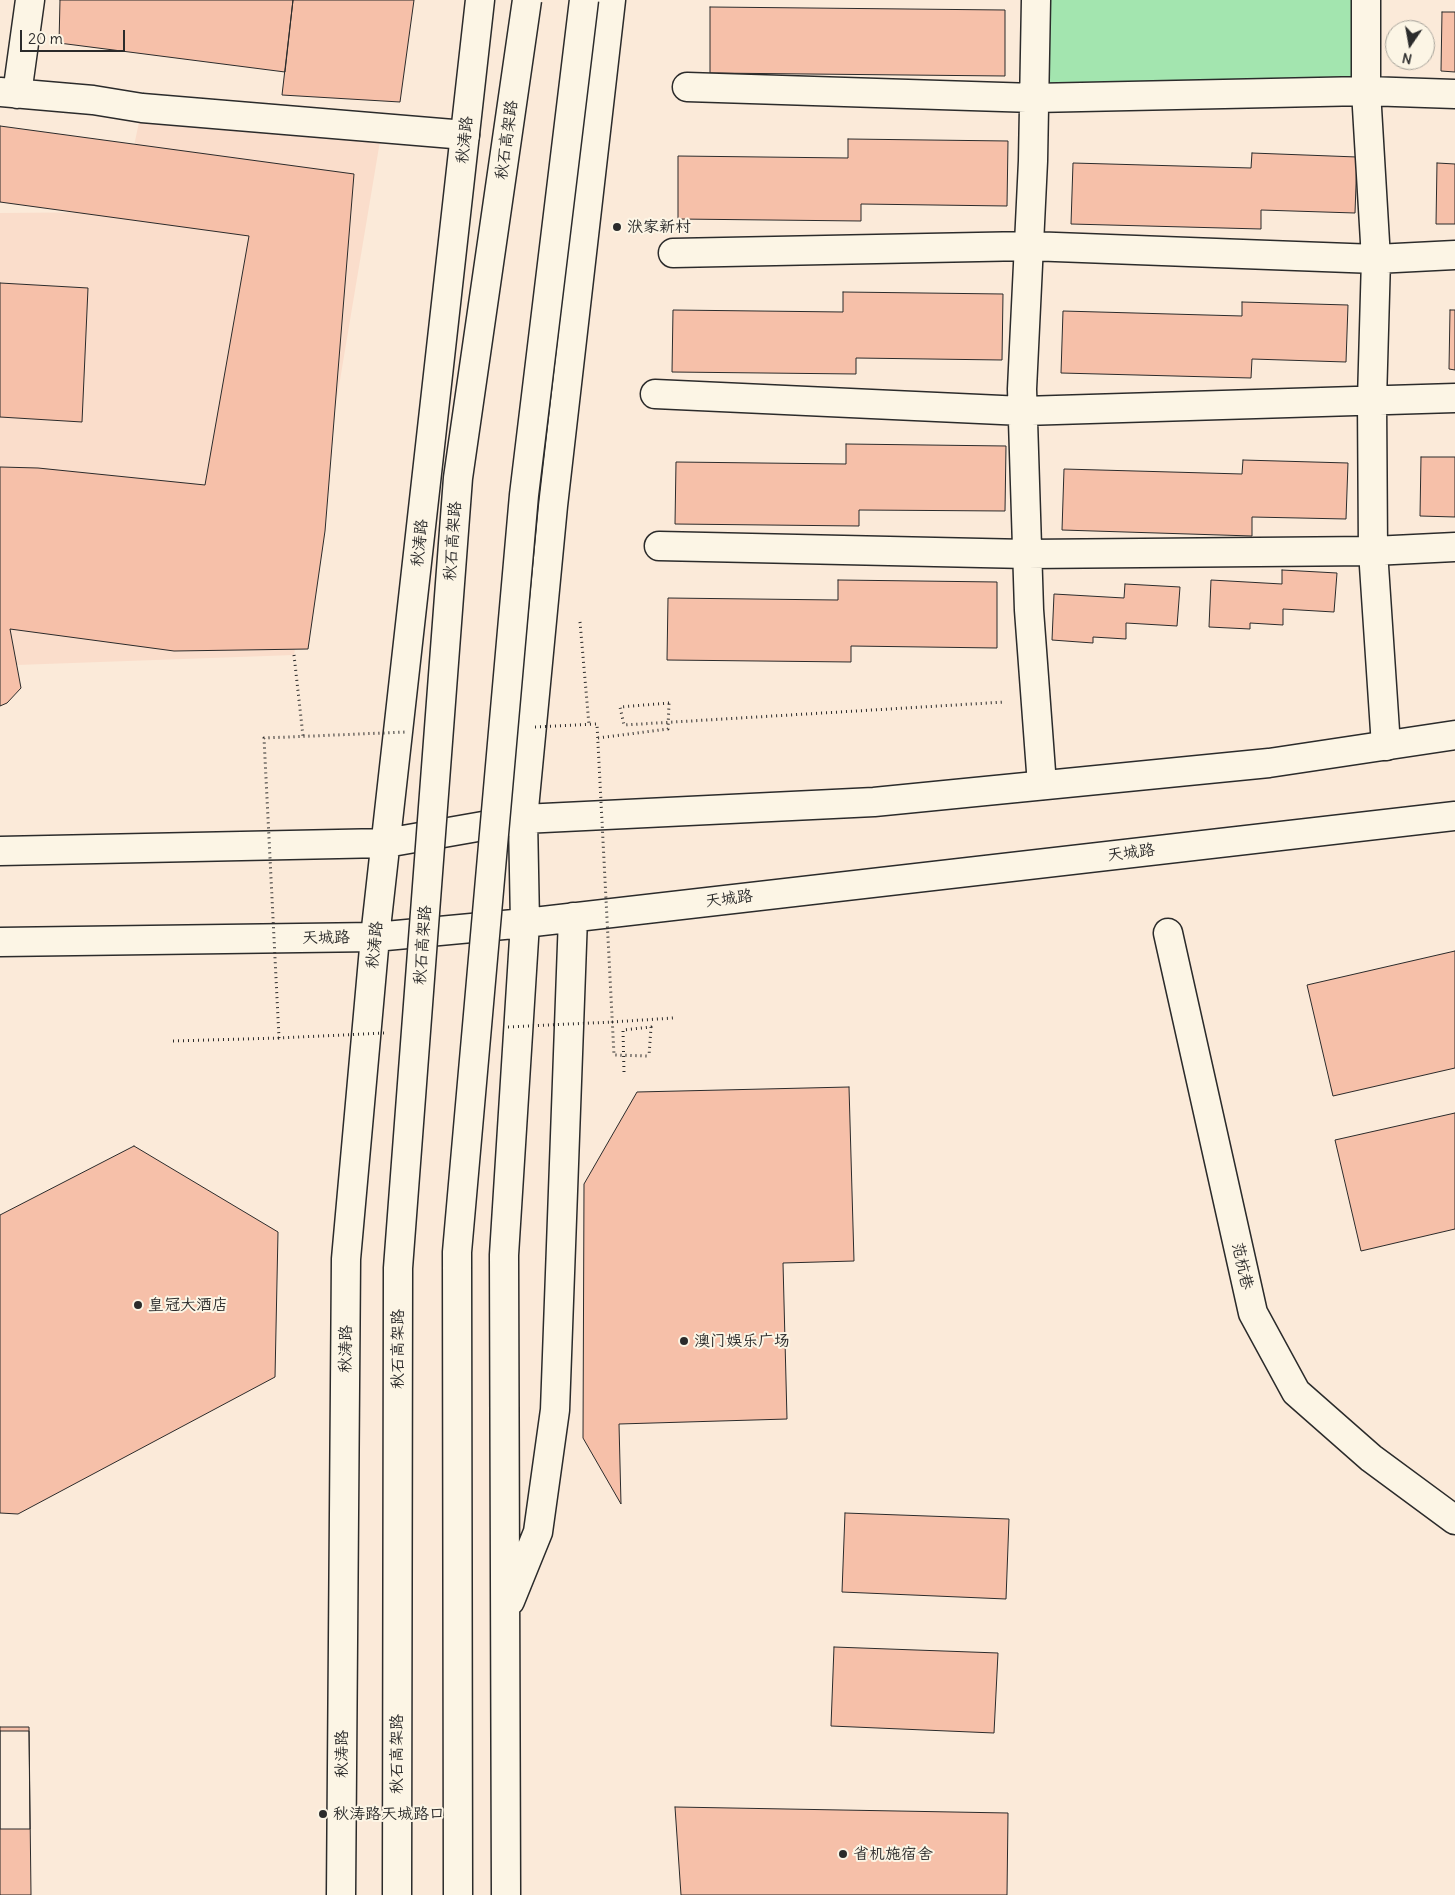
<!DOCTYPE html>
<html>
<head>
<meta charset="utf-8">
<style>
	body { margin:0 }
	#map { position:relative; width:1455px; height:1895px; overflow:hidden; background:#fbead9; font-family:Delius,sans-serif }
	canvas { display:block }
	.north { position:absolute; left:1385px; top:20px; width:50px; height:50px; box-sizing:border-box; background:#fcf5e5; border:1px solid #a8a49b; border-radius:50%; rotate:192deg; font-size:14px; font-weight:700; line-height:20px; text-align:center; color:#2b2b2b }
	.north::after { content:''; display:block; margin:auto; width:18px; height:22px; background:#2b2b2b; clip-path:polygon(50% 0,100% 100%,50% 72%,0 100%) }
	.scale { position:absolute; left:20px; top:30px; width:105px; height:22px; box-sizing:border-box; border:2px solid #2b2b2b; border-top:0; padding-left:6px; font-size:15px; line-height:18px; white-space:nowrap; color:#2b2b2b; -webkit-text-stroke:4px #fcf5e5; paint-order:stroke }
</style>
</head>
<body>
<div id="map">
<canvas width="1455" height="1895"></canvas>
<div class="north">N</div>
<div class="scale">20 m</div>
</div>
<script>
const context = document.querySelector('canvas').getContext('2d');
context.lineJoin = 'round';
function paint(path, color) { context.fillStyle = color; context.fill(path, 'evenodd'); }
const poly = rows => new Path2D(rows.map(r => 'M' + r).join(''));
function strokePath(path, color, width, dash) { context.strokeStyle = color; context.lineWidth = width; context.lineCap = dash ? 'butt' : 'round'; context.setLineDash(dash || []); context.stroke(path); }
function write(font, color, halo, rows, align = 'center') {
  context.font = font + ' Delius,"LXGW WenKai TC",sans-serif'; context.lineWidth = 4; context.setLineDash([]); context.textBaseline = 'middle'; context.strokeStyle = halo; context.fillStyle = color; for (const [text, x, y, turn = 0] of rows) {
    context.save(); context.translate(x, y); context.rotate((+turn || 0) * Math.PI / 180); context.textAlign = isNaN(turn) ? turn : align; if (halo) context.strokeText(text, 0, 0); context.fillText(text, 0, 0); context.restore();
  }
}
paint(poly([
	[142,108,380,141,294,655,17,665,0,693,0,213,120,212]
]), '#faddcb');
paint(poly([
	[1034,0,1369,0,1366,91,1034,98]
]), '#a3e5af');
const building = poly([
	[60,0,293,0,285,72,59,43,60,0],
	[293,0,414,0,400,102,282,95,293,0],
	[710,7,1005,10,1005,76,710,73,710,7],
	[1442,12,1455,12,1455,72,1441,71,1442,12],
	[0,126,354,174,325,531,308,649,174,651,10,629,21,688,7,703,0,706,0,467,38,468,205,485,249,236,0,202,0,126],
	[848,139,1008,141,1007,206,861,204,861,221,678,219,678,156,848,158,848,139],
	[1252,153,1357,157,1355,213,1261,210,1261,229,1071,224,1073,163,1251,168,1252,153],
	[1437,163,1455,164,1455,224,1436,224,1437,163],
	[0,283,88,288,82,422,0,417,0,283],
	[843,292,1003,294,1002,360,856,358,856,374,672,372,673,310,843,312,843,292],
	[1242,302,1348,305,1346,362,1252,359,1251,378,1061,373,1063,311,1242,316,1242,302],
	[1450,310,1455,310,1455,370,1449,369,1450,310],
	[846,444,1006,446,1005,511,859,510,859,526,675,524,676,462,846,464,846,444],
	[1421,457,1455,457,1455,517,1420,516,1421,457],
	[1243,460,1348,463,1346,519,1252,517,1252,536,1062,530,1064,469,1242,474,1243,460],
	[1282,570,1337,573,1334,612,1283,609,1283,625,1250,623,1250,629,1209,627,1211,580,1282,584,1282,570],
	[838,580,997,582,997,648,851,646,851,662,667,660,668,598,838,600,838,580],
	[1125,584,1180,587,1177,626,1126,623,1126,639,1093,637,1093,643,1052,640,1054,594,1124,598,1125,584],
	[1455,951,1455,1068,1333,1096,1307,985,1455,951],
	[849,1087,854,1261,783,1263,787,1419,619,1424,621,1504,583,1438,584,1184,637,1092,849,1087],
	[1455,1113,1455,1229,1361,1251,1335,1140,1455,1113],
	[134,1146,278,1232,275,1377,18,1514,0,1513,0,1215,134,1146],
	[845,1513,1009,1519,1006,1599,842,1592,845,1513],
	[834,1647,998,1653,994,1733,831,1726,834,1647],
	[0,1727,29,1727,31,1895,0,1895,0,1727],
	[0,1731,29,1731,30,1829,0,1829,0,1731],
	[675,1807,1008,1813,1007,1895,681,1895,675,1807]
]);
paint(building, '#f6c0a9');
strokePath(building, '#2b2b2b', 1);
const minor = poly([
	[1036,0,1033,161,1022,389,1029,610,1042,785],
	[1366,0,1366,91,1376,259,1372,400,1373,551,1386,746],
	[687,87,1034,98,1366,91,1455,94],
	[0,92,93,100,142,108,465,135],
	[17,94,30,0],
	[673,253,1029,246,1376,259,1455,255],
	[655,394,1023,411,1455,398],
	[659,546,1027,554,1373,551,1455,547],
	[1168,933,1253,1313,1296,1392,1371,1458,1455,1520]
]);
const major = poly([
	[0,851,386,843,523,819,874,802,1269,763,1455,735],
	[0,942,375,937,525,923,1455,816],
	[510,1601,538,1532,555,1410,573,917],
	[341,1895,346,1259,375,937,480,0],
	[506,1895,504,1255,525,923,523,819,553,506,611,0]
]);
strokePath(minor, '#2b2b2b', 31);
strokePath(major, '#2b2b2b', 31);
strokePath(poly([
	[580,622,589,725],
	[294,655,303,736],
	[669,703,620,707,624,725,1005,702],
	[612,1022,673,1018],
	[173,1041,279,1038],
	[624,1072,623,1030,651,1027,649,1056]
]), '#2b2b2b', 3, [1, 4]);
strokePath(minor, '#fcf5e5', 28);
strokePath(major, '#fcf5e5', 28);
const highwayBridge = poly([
	[397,1895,398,1268,458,478,527,0],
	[458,1895,457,1252,524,495,584,0]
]);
strokePath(highwayBridge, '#2b2b2b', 31, []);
strokePath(poly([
	[535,727,597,724,614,1055,649,1056],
	[598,738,668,729,669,703],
	[508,1027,612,1022],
	[384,1033,279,1038,264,738,407,732]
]), '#2b2b2b', 3, [1, 4]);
strokePath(highwayBridge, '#fcf5e5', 28);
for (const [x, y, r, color] of [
	[617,227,5,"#2b2b2b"],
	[138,1305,5,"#2b2b2b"],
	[684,1341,5,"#2b2b2b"],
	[323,1814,5,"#2b2b2b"],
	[843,1854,5,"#2b2b2b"]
]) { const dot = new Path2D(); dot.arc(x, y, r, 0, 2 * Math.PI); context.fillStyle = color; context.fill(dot); strokePath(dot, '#fcf5e5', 2); }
write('16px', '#2b2b2b', '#fcf5e5', [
	["秋涛路",465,140,-84],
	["秋石高架路",507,140,-82],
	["秋石高架路",453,541,-86],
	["秋涛路",420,543,-84],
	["天城路",1131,853,-7],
	["天城路",729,899,-7],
	["天城路",326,938,-1],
	["秋涛路",375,945,-84],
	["秋石高架路",423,945,-86],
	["范杭巷",1242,1266,77],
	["秋涛路",346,1349,-89],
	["秋石高架路",398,1349,-90],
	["秋涛路",342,1754,-90],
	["秋石高架路",397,1754,-90]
]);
write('16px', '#2b2b2b', '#fcf5e5', [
	["洑家新村",627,227],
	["皇冠大酒店",148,1305],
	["澳门娱乐广场",694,1341],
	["秋涛路天城路口",333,1814],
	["省机施宿舍",853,1854]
], 'left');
</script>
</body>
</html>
